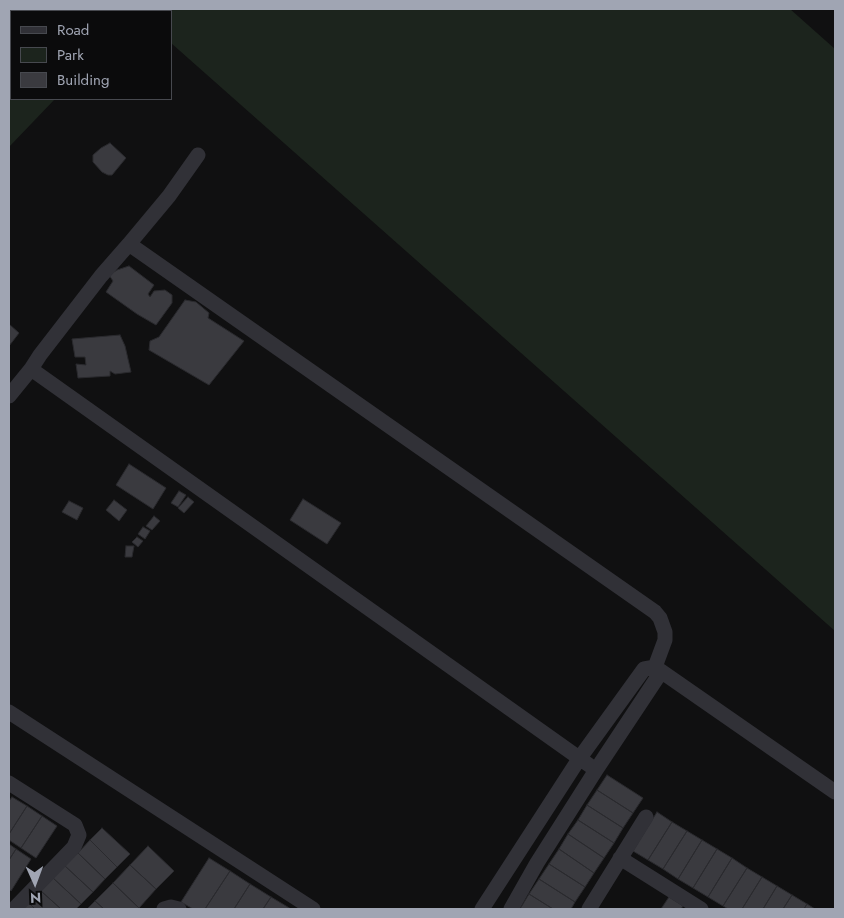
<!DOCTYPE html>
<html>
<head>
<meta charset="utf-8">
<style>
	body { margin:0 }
	#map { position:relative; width:844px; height:918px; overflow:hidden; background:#101011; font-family:Jost,sans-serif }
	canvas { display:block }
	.frame { position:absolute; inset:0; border:10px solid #a0a5b3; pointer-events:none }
	.legend { position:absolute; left:10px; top:10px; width:162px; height:90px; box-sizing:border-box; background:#0b0b0c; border:1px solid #47494f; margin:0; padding:6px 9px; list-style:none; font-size:15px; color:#a0a5b3 }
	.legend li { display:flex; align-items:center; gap:10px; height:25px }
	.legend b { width:25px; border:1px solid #47494f }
	.north { position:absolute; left:10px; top:858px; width:50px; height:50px; -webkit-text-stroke:4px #0b0b0c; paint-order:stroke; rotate:178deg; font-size:14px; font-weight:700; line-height:20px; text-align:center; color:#a0a5b3 }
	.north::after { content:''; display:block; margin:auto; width:18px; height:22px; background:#a0a5b3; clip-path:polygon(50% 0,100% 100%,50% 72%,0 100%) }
</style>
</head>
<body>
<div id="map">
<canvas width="844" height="918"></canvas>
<div class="frame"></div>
<ul class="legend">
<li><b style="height:6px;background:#313137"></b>Road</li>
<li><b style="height:14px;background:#1c241d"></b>Park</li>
<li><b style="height:14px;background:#3a3a3f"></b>Building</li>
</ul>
<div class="north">N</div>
</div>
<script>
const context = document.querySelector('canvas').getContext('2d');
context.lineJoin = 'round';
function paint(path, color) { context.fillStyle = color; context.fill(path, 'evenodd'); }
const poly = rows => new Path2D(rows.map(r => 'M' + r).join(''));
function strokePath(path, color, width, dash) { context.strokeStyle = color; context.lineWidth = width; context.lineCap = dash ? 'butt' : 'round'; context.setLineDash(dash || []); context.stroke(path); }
paint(poly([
	[9,9,790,9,835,49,835,631,171,43,171,11,11,11,11,99,55,99,9,147]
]), '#1c241d');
const building = poly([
	[110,143,126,158,112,175,108,175,102,172,93,162,93,155,101,148,110,143],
	[129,266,154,285,148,294,150,297,154,291,165,290,172,295,172,303,156,325,137,314,106,292,113,281,109,275,117,270,129,266],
	[185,300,196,302,209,313,208,318,244,341,209,385,149,350,150,341,159,337,185,300],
	[9,324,19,333,9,346,9,324],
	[120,335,125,346,131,372,115,374,110,371,110,376,78,378,76,364,86,365,85,357,75,357,72,339,120,335],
	[129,464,166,488,153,509,116,485,129,464],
	[179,491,186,495,178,507,171,503,179,491],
	[188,497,194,502,184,513,178,508,188,497],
	[303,499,341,523,327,544,290,520,303,499],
	[114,500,127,510,119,521,106,510,114,500],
	[69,501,83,508,77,520,62,512,69,501],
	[154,516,160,521,152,530,146,526,154,516],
	[143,527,150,531,145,539,138,534,143,527],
	[137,537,143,541,138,547,132,542,137,537],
	[126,546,134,546,132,557,125,557,126,546],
	[607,775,643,798,633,813,597,790,607,775],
	[597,790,633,813,623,828,587,805,597,790],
	[12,797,27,806,9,834,9,801,12,797],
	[587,805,623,828,614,843,578,820,587,805],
	[27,806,42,816,21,848,9,840,9,834,27,806],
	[657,812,672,822,648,860,633,851,657,812],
	[42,816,57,826,36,858,21,848,42,816],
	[578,820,614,843,604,858,568,834,578,820],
	[672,822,687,831,663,869,648,860,672,822],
	[102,828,130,854,117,867,90,840,102,828],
	[687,831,702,840,678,879,663,869,687,831],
	[568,834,604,858,594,873,559,849,568,834],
	[90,840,117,867,105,879,78,853,90,840],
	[702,840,717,849,693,888,678,879,702,840],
	[9,844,16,849,9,860,9,844],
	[148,846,174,871,156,889,130,865,148,846],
	[16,849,31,859,11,891,9,889,9,860,16,849],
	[559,849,594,873,585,887,549,864,559,849],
	[717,849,732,858,708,897,693,888,717,849],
	[78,853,105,879,93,892,65,866,78,853],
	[209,858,230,871,205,909,193,909,181,902,209,858],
	[732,858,747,868,723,906,708,897,732,858],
	[549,864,585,887,575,902,539,879,549,864],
	[130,865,156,889,139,908,113,883,130,865],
	[65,866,93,892,81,904,53,878,65,866],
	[747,868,762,877,742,909,728,909,723,906,747,868],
	[230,871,250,884,234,909,205,909,230,871],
	[762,877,777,886,763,909,742,909,762,877],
	[53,878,81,904,76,909,61,909,41,891,53,878],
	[539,879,575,902,571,909,553,909,529,894,539,879],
	[113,883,139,908,137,909,104,909,95,901,113,883],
	[250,884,271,897,263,909,234,909,250,884],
	[777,886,792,895,783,909,763,909,777,886],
	[41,891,61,909,35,909,29,903,41,891],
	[529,894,553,909,520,909,529,894],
	[792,895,807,904,804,909,783,909,792,895],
	[271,897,291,909,263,909,271,897],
	[669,897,683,906,681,909,661,909,669,897],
	[95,901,104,909,87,909,95,901],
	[29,903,35,909,23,909,29,903],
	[807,904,815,909,804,909,807,904]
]);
paint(building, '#3a3a3f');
strokePath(building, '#2a2a2e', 1);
strokePath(poly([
	[129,244,169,196,198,155],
	[9,396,31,369],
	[9,712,313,909],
	[9,783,75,825,79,835,74,847,14,909],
	[620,858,701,909],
	[164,909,171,907,179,909],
	[482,909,579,759,644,669,655,667,835,792],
	[511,909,537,863,596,770,657,678,655,667,665,640,665,632,660,618,655,612,129,244,101,276,40,355,31,369,596,770],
	[589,909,646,817]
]), '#313137', 15);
</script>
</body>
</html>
